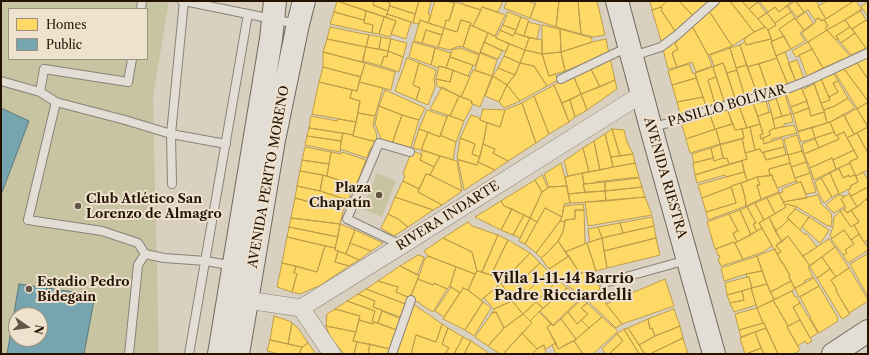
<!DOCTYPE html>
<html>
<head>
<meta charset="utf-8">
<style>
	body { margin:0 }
	#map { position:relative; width:869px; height:355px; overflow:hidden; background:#dad0c0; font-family:"Libre Caslon Text",serif }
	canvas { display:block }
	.frame { position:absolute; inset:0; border:2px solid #241201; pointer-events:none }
	.legend { position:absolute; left:8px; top:8px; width:140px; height:52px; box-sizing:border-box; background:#eee2cf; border:1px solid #9d8f7d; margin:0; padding:5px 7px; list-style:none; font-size:12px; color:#241201 }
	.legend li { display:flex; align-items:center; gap:8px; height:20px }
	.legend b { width:20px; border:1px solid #9d8f7d }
	.north { position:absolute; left:8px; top:307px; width:40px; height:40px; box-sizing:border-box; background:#eee2cf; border:1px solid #9d8f7d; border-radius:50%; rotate:103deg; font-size:11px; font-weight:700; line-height:16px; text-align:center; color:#241201 }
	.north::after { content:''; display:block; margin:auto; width:14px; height:18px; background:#645444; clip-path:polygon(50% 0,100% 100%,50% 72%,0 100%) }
</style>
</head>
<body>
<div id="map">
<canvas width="869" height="355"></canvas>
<div class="frame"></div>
<ul class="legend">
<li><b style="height:11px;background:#ffd966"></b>Homes</li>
<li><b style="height:11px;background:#76a5af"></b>Public</li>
</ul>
<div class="north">N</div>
</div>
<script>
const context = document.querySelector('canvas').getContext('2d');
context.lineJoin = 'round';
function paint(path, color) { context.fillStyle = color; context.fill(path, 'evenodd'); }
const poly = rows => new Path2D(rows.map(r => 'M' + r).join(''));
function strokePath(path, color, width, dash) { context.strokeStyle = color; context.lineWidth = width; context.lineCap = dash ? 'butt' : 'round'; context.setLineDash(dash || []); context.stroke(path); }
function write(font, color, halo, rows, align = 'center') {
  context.font = font + ' "Libre Caslon Text",serif'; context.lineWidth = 4; context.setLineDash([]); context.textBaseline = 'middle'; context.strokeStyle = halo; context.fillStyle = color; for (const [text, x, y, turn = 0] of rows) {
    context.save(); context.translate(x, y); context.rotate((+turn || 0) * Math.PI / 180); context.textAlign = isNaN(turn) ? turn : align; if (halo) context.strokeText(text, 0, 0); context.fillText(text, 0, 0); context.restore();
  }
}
paint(poly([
	[1,1,169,1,153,97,159,354,1,354],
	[9,9,147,9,147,59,9,59],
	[16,315,40,315,40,339,16,339],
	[377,173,396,181,382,217,362,209]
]), '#c8c4a2');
const homes = poly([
	[337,1,366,11,364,20,334,12,337,1],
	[337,1,374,1,373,5,388,11,386,17,337,1],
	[374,1,385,1,390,3,388,11,373,5,374,1],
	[385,1,419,1,415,14,390,6,390,3,385,1],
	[419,1,431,1,428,14,431,15,428,23,420,20,419,24,413,23,419,1],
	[435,1,445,1,454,3,449,21,446,20,444,28,428,23,435,1],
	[463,1,503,1,498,12,482,7,481,10,462,4,463,1],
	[507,1,528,1,535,4,530,18,504,8,507,1],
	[535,1,559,1,556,27,530,18,536,2,535,1],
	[559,1,578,1,581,34,556,27,559,1],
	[578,1,597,1,605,35,594,37,581,34,578,1],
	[650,1,667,1,661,7,652,10,650,1],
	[667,1,679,1,695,18,677,34,661,10,662,9,661,7,667,1],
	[679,1,705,1,709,4,695,18,679,1],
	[721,1,730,1,754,32,732,46,709,11,721,1],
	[730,1,742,1,765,27,754,32,730,1],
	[742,1,758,1,758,2,749,9,742,1],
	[759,1,791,1,791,2,779,12,775,7,768,12,759,1],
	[795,1,804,12,797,17,788,6,795,1],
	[796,1,816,1,819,6,818,6,826,19,821,21,819,18,815,20,808,10,804,12,796,1],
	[827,1,854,1,826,19,818,6,827,1],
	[854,1,856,1,862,10,827,30,825,28,828,26,824,20,854,1],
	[455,2,481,10,473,26,470,25,471,23,461,20,457,32,444,28,446,20,449,21,455,2],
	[758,2,766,13,758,19,749,9,758,2],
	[868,2,868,17,861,6,868,2],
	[390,6,415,14,413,23,387,14,390,6],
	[787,6,791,12,775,23,767,13,775,7,779,12,787,6],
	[482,7,505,15,495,36,473,26,482,7],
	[661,7,662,9,661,10,677,34,662,44,652,10,661,7],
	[860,10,866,20,852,29,845,20,860,10],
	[366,11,384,17,379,34,372,33,373,25,364,23,366,11],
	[709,11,732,46,708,55,692,26,709,11],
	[334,12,364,20,364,23,373,25,372,33,330,24,334,12],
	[508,12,521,17,516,30,503,25,508,12],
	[791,12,795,18,779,29,784,36,772,41,768,30,776,25,775,23,791,12],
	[806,12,813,23,804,30,796,19,806,12],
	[767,13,776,25,768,30,758,19,767,13],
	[387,14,411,22,406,39,391,34,396,21,386,17,387,14],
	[384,17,396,21,390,37,379,34,384,17],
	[521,17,529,20,524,36,515,33,521,17],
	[795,18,804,30,800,33,805,41,791,49,779,29,795,18],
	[819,18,821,21,824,19,828,26,825,28,827,30,808,42,802,33,816,22,815,20,819,18],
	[420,20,444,28,442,35,426,30,422,43,414,41,420,20],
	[461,20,471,23,463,47,460,46,451,49,450,50,438,47,444,28,457,32,461,20],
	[845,20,850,27,836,36,838,39,836,40,827,30,845,20],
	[866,20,868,23,868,47,866,48,852,29,866,20],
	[528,22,540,25,537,39,524,36,528,22],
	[470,25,488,33,480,54,463,47,470,25],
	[503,25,516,30,513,36,500,30,503,25],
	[542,25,560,29,561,52,542,54,542,25],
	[692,26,708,55,712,66,696,72,692,62,677,67,672,53,678,49,675,44,677,42,675,39,692,26],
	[330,27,369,35,366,47,327,39,330,27],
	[765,27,768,30,771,39,746,45,744,39,754,32,765,27],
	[850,27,855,33,841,43,836,36,850,27],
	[560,29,592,38,592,42,561,52,560,29],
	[426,30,442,35,438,47,422,43,426,30],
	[500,30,513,36,515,33,529,38,525,50,496,38,500,30],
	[827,30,850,56,823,68,808,42,827,30],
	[488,33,496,37,496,38,509,44,506,52,484,42,488,33],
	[855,33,866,48,851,55,841,43,855,33],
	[369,35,381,37,379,49,366,47,369,35],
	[784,36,791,49,776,56,771,42,784,36],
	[381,37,391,39,388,51,379,49,381,37],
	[529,38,542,40,542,54,525,50,529,38],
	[327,39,366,47,362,62,323,52,327,39],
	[391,39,407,43,403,57,388,51,391,39],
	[606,39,609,54,565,71,561,52,592,42,606,39],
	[675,39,677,42,675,44,678,49,672,53,677,67,668,69,663,49,675,39],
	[771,39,772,41,771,42,777,58,747,67,740,45,745,42,746,45,771,39],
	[413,42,435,48,431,65,409,57,413,42],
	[484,42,502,51,498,59,480,52,484,42],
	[808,42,812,49,796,57,792,51,808,42],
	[509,44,525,50,520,63,504,56,509,44],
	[740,45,747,65,736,68,730,48,740,45],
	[366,47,388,51,387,57,384,56,381,66,363,61,366,47],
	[435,48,451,53,446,68,439,66,438,68,431,65,435,48],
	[460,48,479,55,475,66,450,57,452,50,460,48],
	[730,48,737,70,727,73,723,63,714,66,710,55,730,48],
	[812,49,823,68,807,76,799,55,812,49],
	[525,50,542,54,549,76,555,74,558,80,547,86,534,66,520,63,525,50],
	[388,51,403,57,399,72,381,66,384,56,387,57,388,51],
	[323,52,365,63,361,77,323,67,323,52],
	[561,52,565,71,549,76,542,54,561,52],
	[785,52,796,82,788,85,776,56,785,52],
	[480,53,497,60,492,76,475,70,480,53],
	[504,56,520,63,515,75,498,68,504,56],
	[450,57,473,65,468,76,446,68,450,57],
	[868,57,868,79,857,63,868,57],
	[407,58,419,63,413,85,420,88,416,100,395,91,407,58],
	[610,58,615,80,600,87,590,67,610,58],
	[777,58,788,85,769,93,759,64,777,58],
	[797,60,804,78,796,82,788,63,797,60],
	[365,63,395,72,391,90,359,82,365,63],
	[419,63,436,70,434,79,435,87,428,105,416,100,420,88,413,85,419,63],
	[520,63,534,66,547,86,520,101,507,85,515,75,520,63],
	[723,63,735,98,724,101,713,67,723,63],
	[857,63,868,79,868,101,844,69,857,63],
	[689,64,693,74,695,73,696,78,672,85,668,71,689,64],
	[759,64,769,93,758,96,747,67,759,64],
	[747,65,758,96,745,97,736,68,747,65],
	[439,66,453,70,450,82,436,79,439,66],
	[323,67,361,77,357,91,319,82,323,67],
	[590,67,600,87,581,94,573,75,590,67],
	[713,67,716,77,708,80,715,104,706,106,695,73,713,67],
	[498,68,515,75,507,85,493,76,498,68],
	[844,69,868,101,868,102,857,109,868,127,854,134,844,116,857,108,835,73,844,69],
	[453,70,470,77,461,97,437,86,436,79,450,82,453,70],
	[473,70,492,76,480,107,471,103,472,101,461,97,473,70],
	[737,70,745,97,735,98,727,73,737,70],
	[834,74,838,81,833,83,838,92,829,97,821,79,834,74],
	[573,75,581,94,562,103,554,85,573,75],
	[493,76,507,85,499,102,485,96,493,76],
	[716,77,724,101,715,104,708,80,716,77],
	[696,78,703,97,677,102,672,85,696,78],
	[821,79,830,100,821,103,814,83,821,79],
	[615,80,617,89,587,110,581,94,615,80],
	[838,81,848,98,835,106,824,110,821,103,830,100,829,97,838,92,833,83,838,81],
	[319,82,352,90,350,98,360,101,356,122,312,114,319,82],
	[359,82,383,88,375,116,358,113,360,101,350,98,352,90,357,91,359,82],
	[814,84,824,112,811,116,807,101,802,90,814,84],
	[507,85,520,101,504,108,499,102,507,85],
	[554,85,569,122,549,134,534,96,554,85],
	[442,87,459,96,450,116,430,109,442,87],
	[801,87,807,101,791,107,786,94,801,87],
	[385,90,425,108,419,120,402,115,379,106,385,90],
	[581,94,587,110,575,117,570,100,581,94],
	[785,94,791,114,782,116,776,98,785,94],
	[459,96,472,101,471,103,473,104,464,121,450,116,459,96],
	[534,96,549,134,536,143,522,103,534,96],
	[703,97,706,106,680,114,677,102,703,97],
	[776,98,782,116,773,119,768,100,776,98],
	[848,98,855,108,830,122,827,123,824,110,835,106,848,98],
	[570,100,575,117,569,122,562,103,570,100],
	[766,101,769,112,758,116,753,103,766,101],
	[806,101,809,108,793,114,791,107,806,101],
	[868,102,868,127,857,109,868,102],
	[522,103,536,143,508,161,493,153,495,149,483,144,487,123,500,127,505,110,522,103],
	[753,103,760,124,747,128,739,106,753,103],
	[379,106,402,115,392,144,382,141,375,124,379,106],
	[739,106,747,128,735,130,727,108,739,106],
	[727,108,732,124,715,129,710,115,727,108],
	[809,108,811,116,824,112,827,123,798,131,793,114,809,108],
	[483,109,505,110,500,127,480,120,483,109],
	[427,110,447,117,440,137,419,129,427,110],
	[771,112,775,128,769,131,770,135,761,139,760,135,763,134,758,116,771,112],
	[358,113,375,116,373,126,376,132,377,142,353,136,358,113],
	[791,114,793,122,784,124,784,126,775,129,773,119,791,114],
	[402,115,419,120,410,150,392,144,402,115],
	[448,115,464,121,456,142,440,135,448,115],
	[471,115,480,118,480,120,487,123,483,144,480,157,472,154,475,144,460,138,471,115],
	[710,115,715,129,686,139,682,125,710,115],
	[844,115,854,134,847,138,844,132,836,136,830,122,844,115],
	[311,116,337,121,338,119,356,122,353,135,309,128,311,116],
	[830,122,834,132,815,138,812,128,830,122],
	[733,124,735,130,742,129,744,138,720,144,716,129,733,124],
	[760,124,763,134,760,135,761,139,763,138,764,144,782,138,784,147,762,153,760,149,755,150,750,127,760,124],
	[794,125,797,133,772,139,772,141,764,144,763,138,770,135,769,131,772,130,772,129,794,125],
	[750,127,755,150,745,153,742,138,744,138,742,129,750,127],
	[868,127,868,153,857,133,868,127],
	[309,128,343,133,341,141,307,136,309,128],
	[812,128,815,138,801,142,798,132,812,128],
	[419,129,428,132,421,150,413,148,419,129],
	[612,129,624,130,627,142,633,154,620,156,612,129],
	[612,129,620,156,611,157,605,134,612,129],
	[716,129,720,144,690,153,686,139,716,129],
	[428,132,440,137,440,135,456,142,453,160,421,150,428,132],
	[834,132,836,136,837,135,839,139,819,148,815,138,834,132],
	[844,132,854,150,833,160,832,158,810,168,804,154,839,139,837,135,844,132],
	[343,133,353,135,353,136,377,142,370,149,367,158,340,149,343,133],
	[857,133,868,153,868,170,856,176,849,162,858,158,847,138,857,133],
	[605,134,613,167,600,170,594,141,605,134],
	[797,135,802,151,788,155,784,139,797,135],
	[307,136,341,141,340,152,305,145,307,136],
	[460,138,475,144,472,154,480,157,477,165,457,159,460,138],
	[742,139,747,159,729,164,727,158,724,159,720,145,742,139],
	[815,139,819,148,804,154,802,144,815,139],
	[594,141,600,170,589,172,583,148,594,141],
	[483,144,495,149,493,153,508,161,495,170,478,162,483,144],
	[720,145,723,158,714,161,711,148,720,145],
	[305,147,331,152,329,164,302,160,305,147],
	[784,147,786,155,766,160,763,152,784,147],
	[583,148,589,172,568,176,564,161,583,148],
	[711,148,713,158,694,163,692,154,711,148],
	[760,149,762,153,763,152,766,160,788,154,790,163,769,169,770,176,757,177,747,181,742,161,747,159,745,153,760,149],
	[412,150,422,155,420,160,434,167,430,175,426,174,419,189,403,181,405,175,403,174,412,150],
	[423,150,440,156,434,167,420,160,422,155,421,154,423,150],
	[854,150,858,158,849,162,850,163,836,169,833,160,854,150],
	[802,151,806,162,791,167,788,155,802,151],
	[331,152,341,154,342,152,366,160,356,186,327,176,331,152],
	[633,154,635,163,613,167,611,157,633,154],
	[440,156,457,161,462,191,430,175,440,156],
	[713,158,714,161,723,158,724,159,727,158,729,164,695,175,693,163,713,158],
	[832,158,836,169,814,180,810,168,832,158],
	[302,160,329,164,327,176,300,171,302,160],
	[458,160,477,165,478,162,495,170,464,190,458,160],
	[742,161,744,172,726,177,725,175,697,183,695,175,742,161],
	[806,162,810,173,795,178,791,167,806,162],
	[561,163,567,186,549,187,544,174,561,163],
	[635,163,639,177,595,182,595,183,584,184,582,173,635,163],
	[790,163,796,181,777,188,774,180,773,180,772,175,770,176,769,169,790,163],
	[850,163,855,175,849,177,849,175,843,178,839,168,850,163],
	[839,169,843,178,849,175,849,177,855,175,858,182,850,186,851,188,839,194,830,173,839,169],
	[300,171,323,175,320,191,297,186,300,171],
	[744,172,747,181,731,186,731,187,702,198,698,185,744,172],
	[863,172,868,180,868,187,851,196,848,190,851,188,850,186,858,182,856,176,863,172],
	[582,173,584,184,583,184,585,192,568,194,565,177,582,173],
	[810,173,816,192,806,194,801,182,797,183,795,178,810,173],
	[830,173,838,191,838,192,839,193,832,197,821,178,830,173],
	[426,174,430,175,462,191,442,205,418,192,426,174],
	[323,175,353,185,348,200,320,191,323,175],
	[542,175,548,188,542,192,535,180,542,175],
	[772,175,773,180,774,180,779,192,761,199,757,185,760,185,757,177,772,175],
	[757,177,760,185,757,185,761,199,746,206,745,197,741,183,757,177],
	[639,178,642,187,605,191,605,182,639,178],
	[821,178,832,197,824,203,818,192,815,182,821,178],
	[535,180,542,192,530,218,504,206,501,201,535,180],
	[403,181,419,189,418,192,442,205,433,210,395,197,403,181],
	[605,182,605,191,585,192,583,184,605,182],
	[801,182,807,198,783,202,779,193,783,192,782,189,797,183,801,182],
	[741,183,745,197,746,206,708,220,706,212,736,203,731,186,741,183],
	[297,186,320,191,348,200,343,211,295,198,297,186],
	[567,186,570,203,564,204,562,217,545,208,537,222,530,218,542,192,549,187,567,186],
	[642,187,645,197,606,201,605,191,642,187],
	[731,187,736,203,706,212,702,198,731,187],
	[868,187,868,202,866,199,857,207,851,196,868,187],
	[605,191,606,201,570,203,568,194,605,191],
	[779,193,786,207,775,214,767,198,779,193],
	[849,194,857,207,847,213,844,209,846,208,841,199,849,194],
	[818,195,821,203,820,203,828,210,832,215,831,216,832,219,831,227,828,225,828,226,797,207,787,204,785,206,783,202,818,195],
	[838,195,845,196,841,199,845,206,834,213,826,205,838,195],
	[395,197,433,210,408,227,398,219,388,214,395,197],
	[645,197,652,215,588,226,585,202,645,197],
	[295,198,343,211,340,224,291,218,295,198],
	[767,198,775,214,764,220,755,203,767,198],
	[866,199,868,202,868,240,864,242,854,225,859,222,851,210,860,205,866,199],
	[501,201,504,206,512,209,501,230,475,217,501,201],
	[755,203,764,220,759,223,762,228,757,231,753,224,756,223,747,207,755,203],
	[583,204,584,210,575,210,575,219,565,220,565,222,560,221,562,217,564,206,583,204],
	[787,204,797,207,787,218,789,219,782,226,775,231,769,217,786,207,785,206,787,204],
	[747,207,756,223,753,224,757,231,751,235,740,210,747,207],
	[545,208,562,217,560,221,536,253,525,244,545,208],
	[512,209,524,215,513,235,501,230,512,209],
	[795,209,809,217,800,230,787,218,795,209],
	[844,209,847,213,851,210,859,222,851,227,840,211,844,209],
	[575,210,584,210,585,244,565,252,558,241,563,232,565,220,575,219,575,210],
	[740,210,751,235,737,242,733,233,738,231,729,214,740,210],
	[840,211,851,227,854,225,859,234,851,240,844,230,831,239,832,238,830,236,833,227,834,217,840,211],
	[388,214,398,219,408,227,394,236,381,228,388,214],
	[729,214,738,231,733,233,737,242,735,243,734,242,715,249,707,222,729,214],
	[524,215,530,218,520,238,513,235,524,215],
	[652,217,654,226,623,233,620,223,652,217],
	[769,217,782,242,776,245,781,252,777,254,759,223,769,217],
	[809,217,829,230,824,238,820,243,802,227,809,217],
	[291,218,340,224,338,237,289,227,291,218],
	[530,218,537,222,525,244,519,241,530,218],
	[789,219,805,235,806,233,817,247,803,256,788,236,782,242,775,231,782,226,789,219],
	[560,221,565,222,563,232,558,241,548,252,541,258,536,253,560,221],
	[468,222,472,226,498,235,482,272,477,271,472,252,443,238,468,222],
	[620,223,623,233,602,238,598,227,620,223],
	[340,224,355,230,346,254,335,250,340,224],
	[654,226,656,238,604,251,602,238,654,226],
	[289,227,338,237,335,248,287,237,289,227],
	[598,227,602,238,590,242,588,229,598,227],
	[762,228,772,246,763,252,743,259,735,243,762,228],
	[355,230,383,243,371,251,350,243,355,230],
	[844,230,854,244,845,250,847,253,843,255,831,239,844,230],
	[859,234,868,248,868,250,848,263,843,255,847,253,845,250,854,244,851,240,859,234],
	[498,235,508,240,491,275,482,272,498,235],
	[788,236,810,266,808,267,813,277,804,281,805,283,795,288,789,277,790,276,783,263,782,263,777,254,781,252,776,245,788,236],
	[287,237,325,246,317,272,282,263,287,237],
	[443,238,472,252,477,271,475,274,428,256,424,251,443,238],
	[602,238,607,268,596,271,587,243,602,238],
	[656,238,660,255,607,268,604,251,656,238],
	[829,239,835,247,810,266,803,256,829,239],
	[508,240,530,253,501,283,491,275,508,240],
	[558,241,569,256,549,269,541,258,548,252,558,241],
	[734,242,743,259,721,266,718,259,720,258,719,255,718,256,716,249,734,242],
	[350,243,371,251,359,260,346,254,350,243],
	[587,243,596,271,580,273,565,252,587,243],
	[325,246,335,248,335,250,338,251,335,262,349,266,321,285,300,294,292,292,297,274,294,273,296,266,317,272,325,246],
	[835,247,849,268,836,277,822,257,835,247],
	[775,249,782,263,783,263,790,276,789,277,791,281,770,292,757,256,775,249],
	[338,251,346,254,359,260,349,266,335,262,338,251],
	[530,253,540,263,518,284,536,302,523,314,512,301,501,283,530,253],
	[867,254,868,255,868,297,850,264,867,254],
	[418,255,424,257,417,275,400,266,418,255],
	[428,256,456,267,450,286,447,289,434,283,433,285,418,279,425,258,427,258,428,256],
	[569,256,580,273,567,285,549,269,569,256],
	[757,256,762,271,746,274,724,281,721,268,757,256],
	[822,257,830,269,817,278,809,266,822,257],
	[282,263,296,266,294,273,297,274,292,292,277,287,282,263],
	[540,263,548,271,527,292,518,284,540,263],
	[400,266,419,275,410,298,396,292,398,287,378,281,400,266],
	[456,267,475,274,468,290,463,288,460,293,450,286,456,267],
	[849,268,868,300,868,301,849,313,836,291,837,290,831,280,849,268],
	[830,269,836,277,831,280,837,290,836,291,850,314,842,319,817,278,830,269],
	[477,271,491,275,501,283,481,300,468,290,477,271],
	[548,271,558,280,536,302,527,292,548,271],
	[762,271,767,284,752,288,749,277,747,277,746,274,762,271],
	[593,272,600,289,587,300,567,285,580,273,593,272],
	[747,277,749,277,752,288,727,295,725,283,747,277],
	[814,278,819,286,799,297,795,288,814,278],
	[418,279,433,285,434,283,447,289,433,312,420,304,420,303,410,298,418,279],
	[665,279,674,306,622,324,606,304,665,279],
	[558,280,567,288,543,308,536,302,558,280],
	[378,281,398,287,396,292,410,298,408,305,366,289,378,281],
	[791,281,795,289,774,300,771,292,791,281],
	[501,283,512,301,494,309,484,298,501,283],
	[767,284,774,300,757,308,751,288,767,284],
	[819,286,838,318,837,319,838,321,819,333,810,318,811,318,800,297,819,286],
	[451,287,460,293,444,317,435,311,451,287],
	[463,288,468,290,483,302,465,330,443,319,463,288],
	[567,288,581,298,553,325,540,311,567,288],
	[751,288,756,305,734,312,730,303,744,300,742,291,751,288],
	[366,289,408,305,403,318,373,307,375,301,358,294,366,289],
	[600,289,606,304,622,324,616,328,587,300,600,289],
	[742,291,744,300,730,303,727,295,742,291],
	[792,291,795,297,797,297,800,303,793,307,800,320,788,326,773,300,792,291],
	[358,294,375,301,373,307,382,310,378,323,372,321,375,311,347,301,358,294],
	[582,299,587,303,581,308,588,314,577,324,568,312,582,299],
	[773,300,788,326,787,327,800,350,794,354,778,354,764,323,763,323,757,308,773,300],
	[347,301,375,311,372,321,374,322,373,324,359,320,360,316,335,309,347,301],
	[512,301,523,314,504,328,496,312,492,313,494,309,512,301],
	[483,302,491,308,474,336,465,330,483,302],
	[536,302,543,308,530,321,523,314,536,302],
	[587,303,602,317,589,328,581,320,588,314,581,308,587,303],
	[800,303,818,333,810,338,793,307,800,303],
	[413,304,442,324,436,342,416,335,411,354,395,354,413,304],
	[757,308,763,323,739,330,735,314,757,308],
	[335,309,360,316,356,332,326,326,327,314,335,309],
	[674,309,680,326,655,336,652,328,650,329,648,319,674,309],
	[382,311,401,319,397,330,378,323,382,311],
	[496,312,504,328,488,346,475,337,492,313,496,312],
	[539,312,551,324,547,327,556,343,545,349,544,345,537,349,522,333,532,323,530,321,539,312],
	[568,312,577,324,581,320,589,328,576,339,561,319,568,312],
	[523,314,532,323,503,354,500,354,488,346,504,328,523,314],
	[274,316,289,321,292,323,288,344,270,340,274,316],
	[602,317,618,331,593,354,583,354,574,341,602,317],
	[561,319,576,339,558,349,547,327,551,324,553,326,561,319],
	[648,319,650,329,652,328,655,336,639,345,628,328,648,319],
	[359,320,373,324,374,322,397,330,390,349,353,341,359,320],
	[800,320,812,341,807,344,805,341,798,346,787,327,800,320],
	[292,323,298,328,308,343,302,347,288,344,292,323],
	[764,323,766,328,741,337,739,330,764,323],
	[442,324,448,328,442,344,449,348,445,354,411,354,416,335,436,342,442,324],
	[326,326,356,332,353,341,357,342,354,354,344,354,330,337,326,326],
	[680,326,683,338,650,354,645,354,639,345,655,336,680,326],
	[448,328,463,337,454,354,445,354,449,348,442,344,448,328],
	[628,328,639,345,645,354,639,354,624,329,628,328],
	[766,328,778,354,764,354,761,348,755,332,766,328],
	[624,329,639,354,609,354,623,341,617,334,624,329],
	[755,332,761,348,745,354,740,338,755,332],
	[522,333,537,349,532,354,503,354,522,333],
	[617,334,623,341,609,354,606,354,602,349,617,334],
	[463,337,471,341,464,354,454,354,463,337],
	[683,338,688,354,650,354,683,338],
	[270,340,302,347,299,354,279,354,267,351,270,340],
	[471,341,490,354,464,354,471,341],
	[574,341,583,354,556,354,552,345,556,343,558,349,574,341],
	[357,342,370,344,368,354,354,354,357,342],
	[308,343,316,354,299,354,302,347,308,343],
	[370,344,390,349,388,354,368,354,370,344],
	[544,345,546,354,532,354,537,349,544,345],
	[761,348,764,354,747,354,761,348]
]);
paint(homes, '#ffd966');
strokePath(homes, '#bd9d48', 1);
const public = poly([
	[1,108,29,121,1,195,1,108],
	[19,284,95,295,84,354,7,354,19,284],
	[16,315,40,315,40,339,16,339,16,315]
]);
paint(public, '#76a5af');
strokePath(public, '#5d797b', 1);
const lane = poly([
	[184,1,297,24],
	[141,9,142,1],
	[633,56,661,47,677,35,715,1],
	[561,79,628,47],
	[1,81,40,92,56,102,125,120,171,134,226,144],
	[40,92,44,69,128,82,132,59],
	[56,102,28,220,102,231,138,243,145,254,138,265,129,354],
	[651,128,742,101,769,96,807,81,868,53],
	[172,184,171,134,184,1,182,1],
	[401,245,347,219,379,143,410,152],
	[145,254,164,258,206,261,234,266],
	[604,283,687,260],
	[189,354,248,14],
	[392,354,411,300]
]);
const street = poly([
	[247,300,301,308,415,237,642,94],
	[301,308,332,354]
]);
const secondary = poly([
	[617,1,651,128,714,354],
	[219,354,271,39,275,1],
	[238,354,274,140,298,24,304,1],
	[833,354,868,331]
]);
strokePath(lane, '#8a8176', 10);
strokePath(street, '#8a8176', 18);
strokePath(secondary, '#70685d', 24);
strokePath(lane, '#e2ded5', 8);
strokePath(street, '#e2ded5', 17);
strokePath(secondary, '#e2ded5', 22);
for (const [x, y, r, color] of [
	[379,195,4,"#645444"],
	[78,206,4,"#645444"],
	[29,289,4,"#645444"]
]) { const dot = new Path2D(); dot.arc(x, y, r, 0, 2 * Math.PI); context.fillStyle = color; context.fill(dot); strokePath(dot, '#eee2cf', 1.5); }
write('13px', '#241201', '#eee2cf', [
	["PASILLO BOLÍVAR",727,106,-16],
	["AVENIDA PERITO MORENO",269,177,-80],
	["AVENIDA RIESTRA",665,178,74],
	["RIVERA INDARTE",448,216,-32]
]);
write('bold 13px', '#241201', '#eee2cf', [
	["Plaza",371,188,"right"],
	["Chapatín",371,203,"right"],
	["Club Atlético San",86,199],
	["Lorenzo de Almagro",86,214],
	["Estadio Pedro",37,282],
	["Bidegain",37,297]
], 'left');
write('bold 15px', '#241201', '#eee2cf', [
	["Villa 1-11-14 Barrio",563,279],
	["Padre Ricciardelli",563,296]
]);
</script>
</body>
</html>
